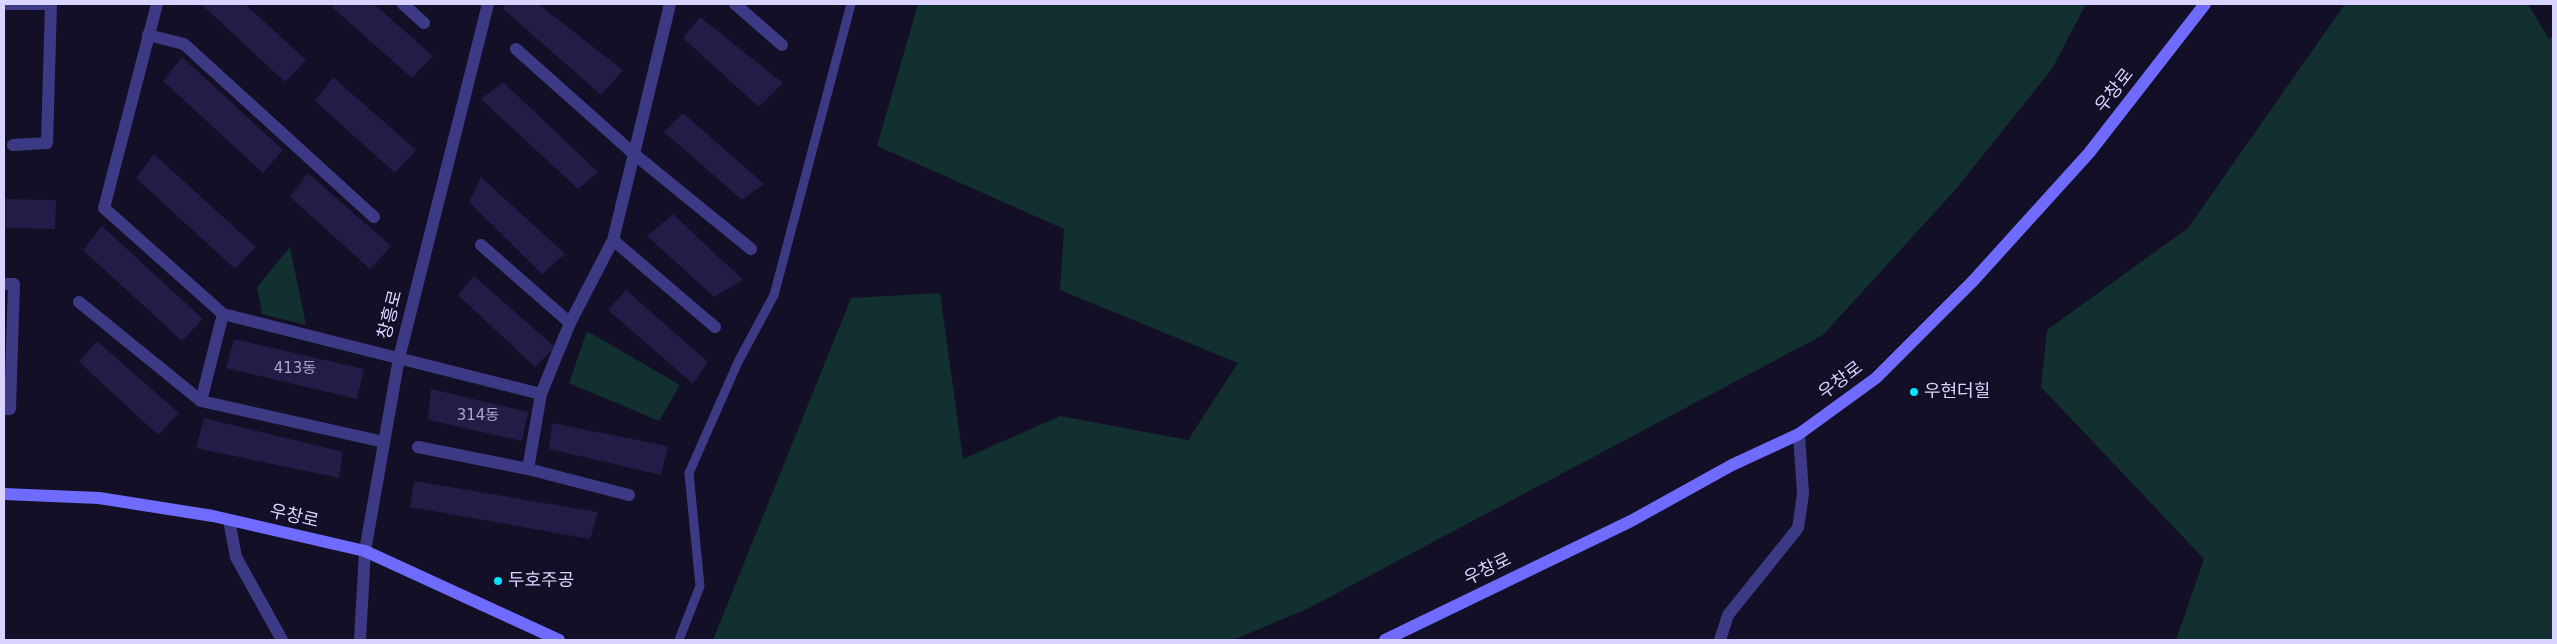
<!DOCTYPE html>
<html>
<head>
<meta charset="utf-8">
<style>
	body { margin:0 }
	#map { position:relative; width:2557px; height:644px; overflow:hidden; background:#130f26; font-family:"DejaVu Sans",sans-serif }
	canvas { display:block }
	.frame { position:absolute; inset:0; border:5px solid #d9d4ff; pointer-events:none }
</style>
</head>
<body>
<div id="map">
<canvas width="2557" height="644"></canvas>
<div class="frame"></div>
</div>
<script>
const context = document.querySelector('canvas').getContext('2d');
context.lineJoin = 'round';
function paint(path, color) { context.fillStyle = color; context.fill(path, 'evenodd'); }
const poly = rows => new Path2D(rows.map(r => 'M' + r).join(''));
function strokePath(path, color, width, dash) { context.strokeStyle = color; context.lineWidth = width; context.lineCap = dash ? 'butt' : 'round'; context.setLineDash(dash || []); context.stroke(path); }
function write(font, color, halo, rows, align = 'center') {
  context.font = font + ' "DejaVu Sans","Noto Sans KR",sans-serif'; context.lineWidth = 5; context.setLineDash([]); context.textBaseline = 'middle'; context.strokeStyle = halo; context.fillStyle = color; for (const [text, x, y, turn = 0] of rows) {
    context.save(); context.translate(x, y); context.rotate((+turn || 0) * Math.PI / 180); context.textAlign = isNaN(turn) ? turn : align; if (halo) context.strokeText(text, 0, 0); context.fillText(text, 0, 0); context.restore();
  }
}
paint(poly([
	[918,4,2086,4,2052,69,1956,189,1823,335,1307,609,1233,640,713,640,851,298,940,293,963,459,1060,416,1188,440,1238,363,1060,290,1064,229,877,146],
	[2345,4,2528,4,2549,39,2553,36,2553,640,2176,640,2204,559,2041,387,2047,330,2188,228],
	[290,247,306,325,262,314,257,287],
	[587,331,680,385,659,421,569,383]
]), '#12302f');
paint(poly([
	[201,4,245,4,306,60,285,82],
	[335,4,374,4,433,56,412,78,332,7],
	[507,4,538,4,623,70,601,95,502,8],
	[700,17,783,83,759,107,683,38],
	[182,57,283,150,263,173,163,81],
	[333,77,416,150,395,173,315,101],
	[503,82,598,172,578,189,481,99],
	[683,113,764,184,742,200,664,132],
	[154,154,256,247,235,269,136,178],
	[308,173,391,246,370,269,290,197],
	[481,177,565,254,542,274,469,202],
	[4,199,56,200,55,229,4,228],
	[673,214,743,280,714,297,647,236],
	[102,226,203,319,182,341,83,250],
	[474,276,555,347,535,367,458,295],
	[626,290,708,362,693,384,608,310],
	[234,339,364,369,357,399,226,368],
	[97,341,179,413,158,435,79,362],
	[431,389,528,412,522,441,428,420],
	[204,418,343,452,339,478,196,448],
	[552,423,668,446,661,475,549,449],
	[414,481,598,512,590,539,410,507]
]), '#241b47');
strokePath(poly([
	[679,640,700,586,689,473,738,362,774,295,851,4]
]), '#3d3a85', 9);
strokePath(poly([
	[4,4,51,4,47,143,13,145],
	[157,4,104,208,223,314,541,394,570,323],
	[403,4,424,23],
	[735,4,782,45],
	[148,35,184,44,374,217],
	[516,49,634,154,670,4],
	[481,245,570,323,613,240],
	[4,284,14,284,10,409,4,409],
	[79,302,201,401],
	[223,314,201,401,384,442],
	[715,327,613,240,634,154,751,249],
	[418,447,528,469,541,394],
	[528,469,629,495],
	[229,520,236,557,282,640],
	[360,640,365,551,399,358,488,4],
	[1720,640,1728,615,1798,528,1803,494,1799,434]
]), '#3d3a85', 12);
strokePath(poly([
	[4,494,99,498,213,516,365,551,559,640],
	[1385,640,1631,521,1732,465,1799,434,1876,378,1973,281,2089,153,2205,4]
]), '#6f6bff', 12);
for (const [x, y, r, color] of [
	[1914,392,5,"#00e5ff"],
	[498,581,5,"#00e5ff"]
]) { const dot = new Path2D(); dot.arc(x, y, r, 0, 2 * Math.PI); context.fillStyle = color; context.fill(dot); strokePath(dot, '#130f26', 2); }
write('15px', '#aca6d1', null, [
	["413동",295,369],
	["314동",478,416]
]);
write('18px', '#d9d4ff', '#130f26', [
	["우창로",2115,91,-52],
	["창흥로",391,315,-76],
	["우창로",1841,381,-37],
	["우창로",294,517,13],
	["우창로",1488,570,-26]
]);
write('18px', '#d9d4ff', '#130f26', [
	["우현더힐",1924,392],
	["두호주공",508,581]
], 'left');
</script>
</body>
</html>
